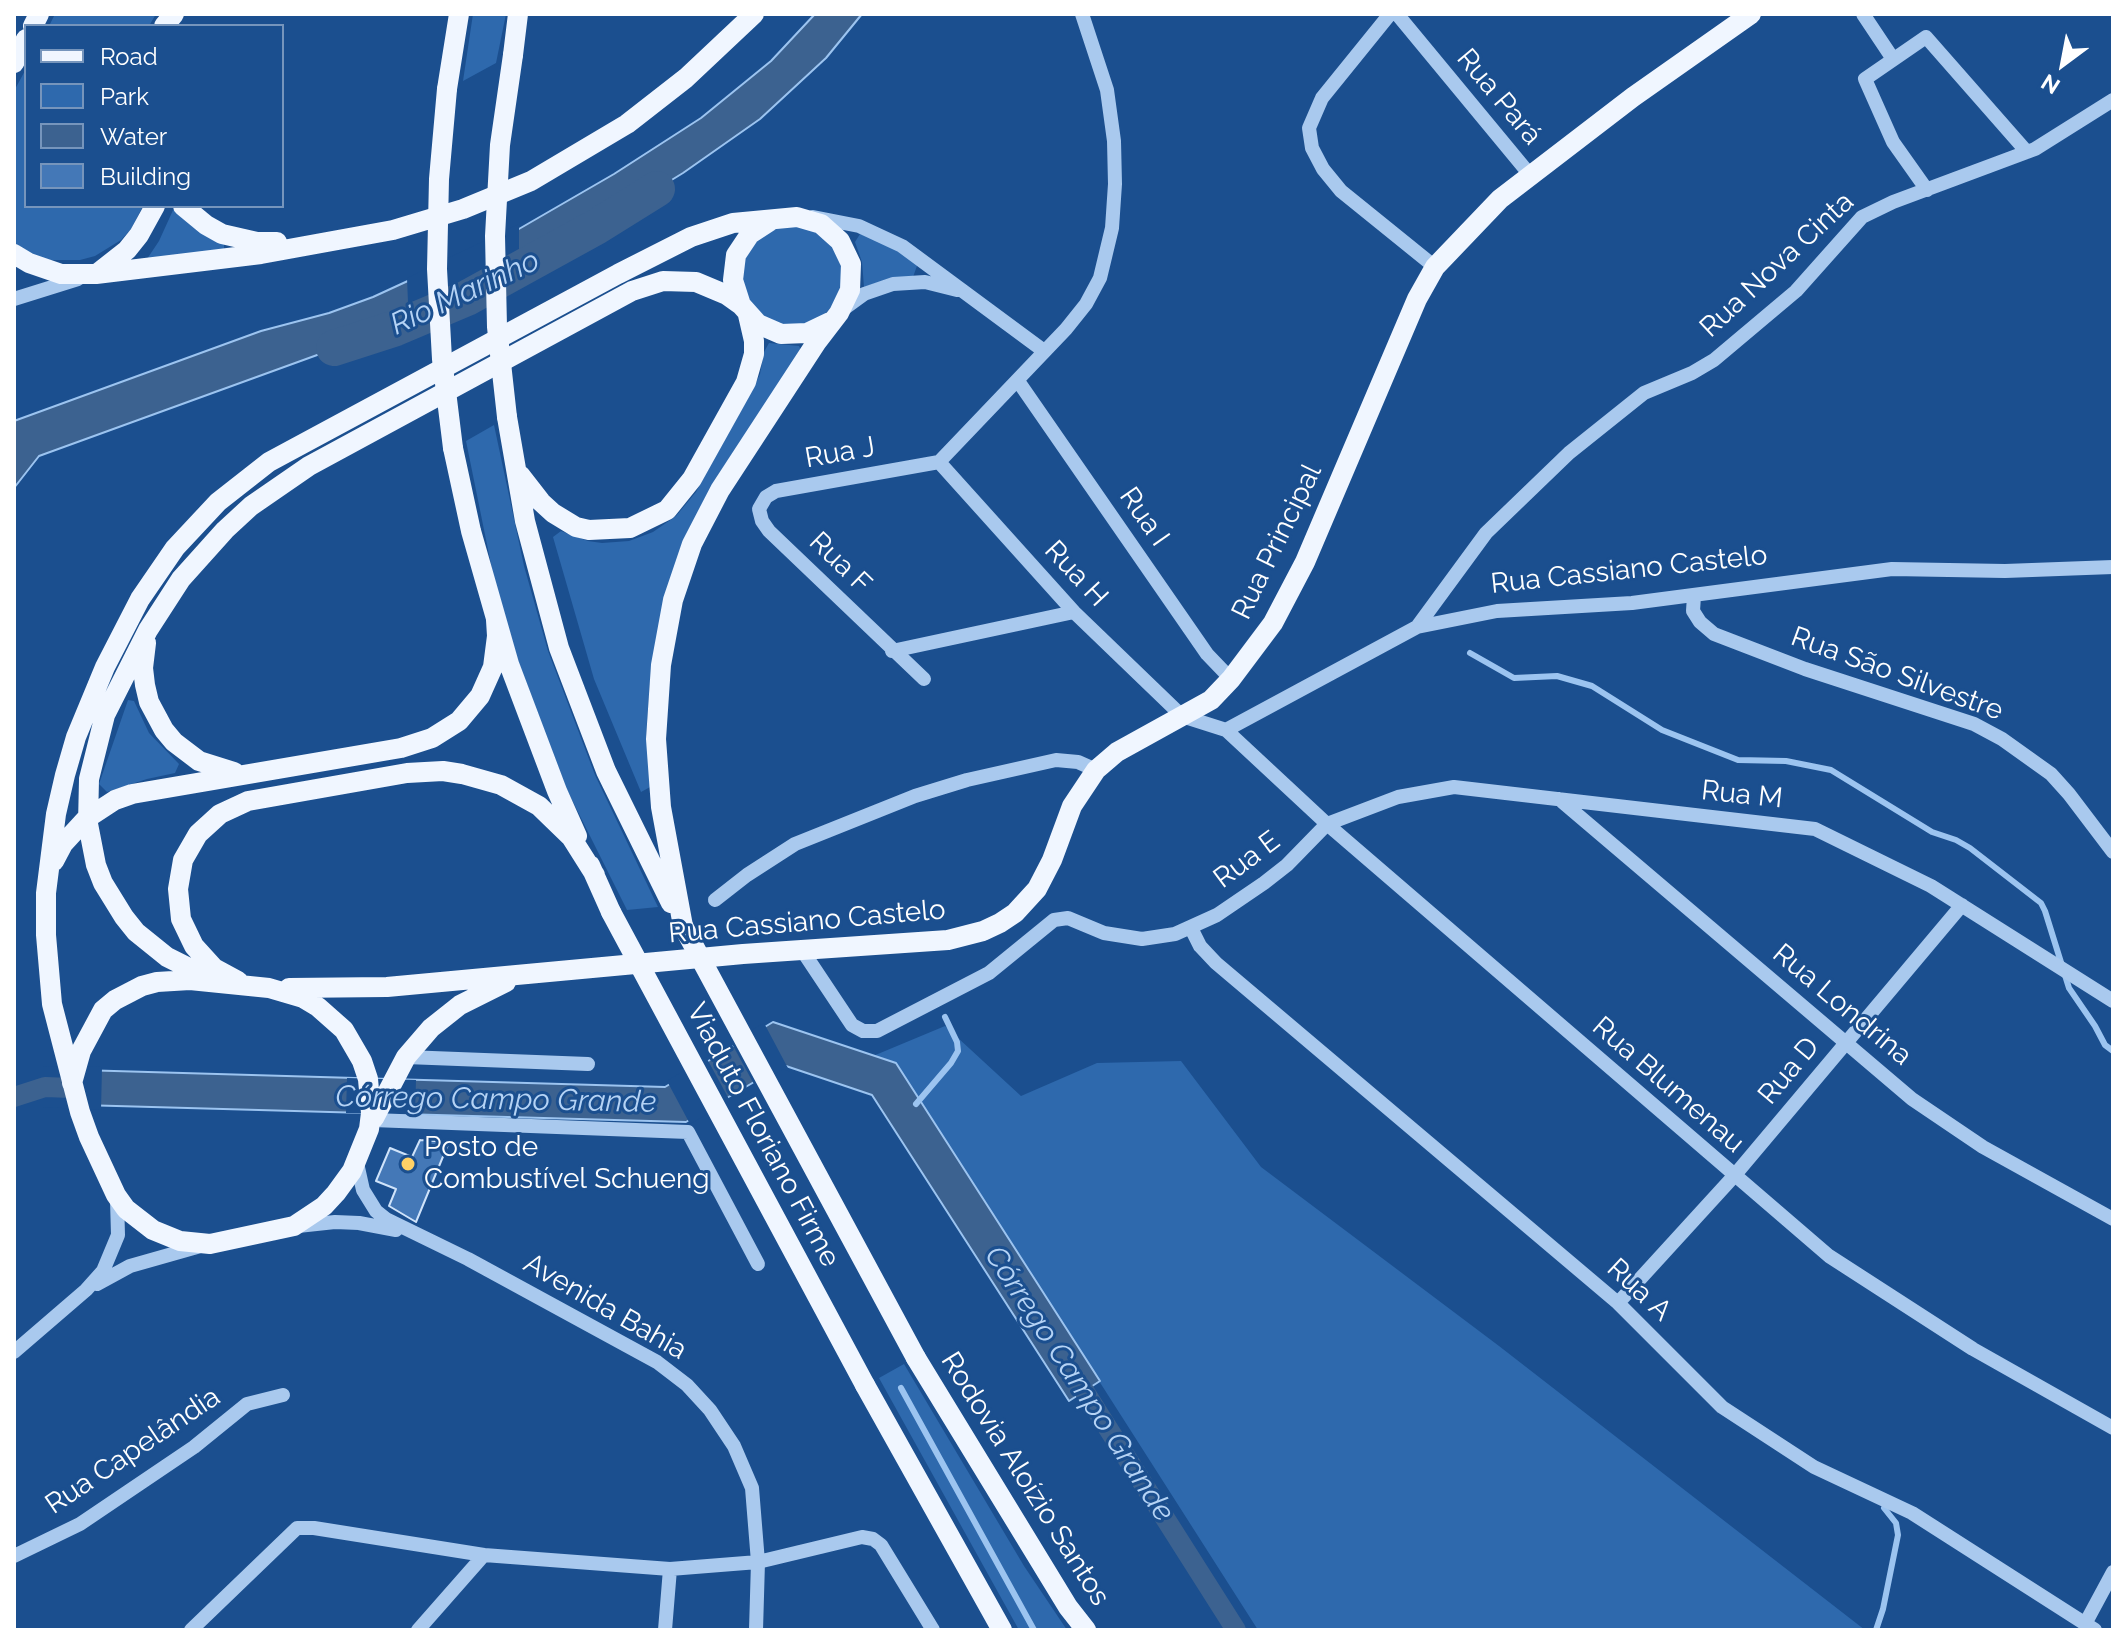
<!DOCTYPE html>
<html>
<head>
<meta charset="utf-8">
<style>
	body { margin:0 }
	#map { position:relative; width:2127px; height:1644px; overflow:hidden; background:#1b4f8f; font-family:Raleway,sans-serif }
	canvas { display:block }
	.frame { position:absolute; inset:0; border:16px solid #fff; pointer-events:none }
	.legend { position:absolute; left:24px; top:24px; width:260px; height:184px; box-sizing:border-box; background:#1b4f8f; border:2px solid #7695bc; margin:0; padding:10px 14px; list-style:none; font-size:24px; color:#fff }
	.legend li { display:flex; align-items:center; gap:16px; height:40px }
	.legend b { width:40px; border:2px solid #7695bc }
	.north { position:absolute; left:2023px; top:24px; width:80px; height:80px; -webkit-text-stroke:6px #1b4f8f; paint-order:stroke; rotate:212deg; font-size:22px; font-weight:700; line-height:32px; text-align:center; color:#fff }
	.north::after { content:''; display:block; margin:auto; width:28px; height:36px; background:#fff; clip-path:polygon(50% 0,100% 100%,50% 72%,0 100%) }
</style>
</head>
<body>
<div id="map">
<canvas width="2127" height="1644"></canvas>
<div class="frame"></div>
<ul class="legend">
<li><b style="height:10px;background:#f0f6ff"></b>Road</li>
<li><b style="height:22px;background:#2e69ad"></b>Park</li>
<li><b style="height:22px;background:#3c6290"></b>Water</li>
<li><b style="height:22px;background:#4478b7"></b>Building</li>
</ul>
<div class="north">N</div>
</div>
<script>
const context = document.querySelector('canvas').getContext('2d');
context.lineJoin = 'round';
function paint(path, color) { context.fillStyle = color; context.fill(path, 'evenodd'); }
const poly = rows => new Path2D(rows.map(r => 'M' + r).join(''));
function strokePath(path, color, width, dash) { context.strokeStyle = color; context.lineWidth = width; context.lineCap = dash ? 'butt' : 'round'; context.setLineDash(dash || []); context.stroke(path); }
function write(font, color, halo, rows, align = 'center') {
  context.font = font + ' Raleway,sans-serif'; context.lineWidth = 6; context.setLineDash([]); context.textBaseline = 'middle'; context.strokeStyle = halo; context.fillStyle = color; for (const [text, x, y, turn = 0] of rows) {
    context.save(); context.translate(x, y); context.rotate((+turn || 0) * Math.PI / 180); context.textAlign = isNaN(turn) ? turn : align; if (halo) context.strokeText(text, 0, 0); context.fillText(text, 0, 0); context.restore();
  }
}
paint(poly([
	[55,14,156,14,149,26,49,26],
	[473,14,506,14,496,63,463,81],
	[26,69,26,206,143,206,131,229,121,240,95,256,80,260,50,260,35,256,14,243,14,91],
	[174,208,192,226,224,244,224,251,147,259,159,241],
	'742 276a50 50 0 1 1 100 0a50 50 0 1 1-100 0Z',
	[860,234,888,245,918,263,913,277,892,278,864,287,862,262,855,242],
	[769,343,799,346,801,350,712,484,683,543,651,667,646,735,652,786,641,792,594,679,553,537,561,531,588,541,602,543,629,541,653,532,676,516,696,492,754,387,760,374,764,352],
	[494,425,524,566,548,651,595,775,658,907,627,910,566,788,518,661,493,574,466,441],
	[128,700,134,701,149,733,179,764,175,773,147,779,107,792,99,784],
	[945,1026,1021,1096,1097,1063,1181,1061,1261,1167,1499,1346,1865,1630,1258,1630,896,1063,873,1056],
	[904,1364,1024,1566,1067,1630,1019,1630,879,1378]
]), '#2e69ad');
const water = poly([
	[815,14,862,14,826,58,760,119,683,173,582,235,475,292,386,330,39,456,14,488,14,421,261,331,329,313,373,297,512,233,614,174,701,118,771,61,815,14],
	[773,1022,896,1063,1100,1381,1069,1401,872,1095,783,1065,686,1122,45,1104,45,1069,665,1087,773,1022]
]);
paint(water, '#3c6290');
strokePath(water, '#9cc4f0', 2);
paint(poly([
	[519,224,519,274,409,326,407,278],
	[764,1023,790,1072,783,1069,755,1086,731,1042],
	[706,1057,730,1101,690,1124,667,1081],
	[43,1066,102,1067,101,1110,43,1107],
	[347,1078,416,1080,415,1115,346,1113]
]), '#1b4f8f');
strokePath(poly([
	[1470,653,1514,678,1557,676,1592,686,1662,730,1738,760,1786,761,1831,770,1932,832,1956,840,1970,848,2041,903,2045,911,2069,988,2095,1026,2105,1045,2113,1051],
	[916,1104,951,1063,958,1051,957,1042,945,1017],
	[901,1388,1034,1630],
	[1876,1630,1883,1609,1898,1535,1896,1523,1884,1508]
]), '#9cc4f0', 6);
strokePath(poly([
	[14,1097,45,1087,71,1088],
	[1071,1370,1236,1630]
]), '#3c6290', 20);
strokePath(poly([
	[334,348,396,328,467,298,596,227,657,189]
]), '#3c6290', 36);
const building = poly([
	[420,1140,449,1142,416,1222,389,1206,396,1189,376,1181,390,1148,412,1157,420,1140]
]);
paint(building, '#4478b7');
strokePath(building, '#cfe3fa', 2);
strokePath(poly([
	[1390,14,1322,98,1309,128,1312,148,1323,169,1341,191,1435,267],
	[1397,14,1531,176],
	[1863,14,1893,59],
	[1927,190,1893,142,1865,79,1926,37,2027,152],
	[813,217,859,226,902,246,1044,351],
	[14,299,78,279],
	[842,310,864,294,893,284,925,282,957,290],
	[1018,381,1207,654,1231,679],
	[939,462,1074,612,1182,716,1226,730,1327,824,1829,1256,1973,1349,2113,1428],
	[939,462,1066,329,1086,304,1100,278,1112,228,1115,184,1114,141,1107,90,1082,14],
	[1694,596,1693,611,1700,622,1714,634,1805,669,1974,724,2002,739,2051,774,2069,794,2113,852],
	[1417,627,1486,533,1569,453,1644,393,1692,373,1714,360,1796,291,1862,217,1893,202,2035,149,2113,100],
	[892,651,1074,612],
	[924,679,769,531,762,521,759,509,766,497,776,491,939,462],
	[1226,730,1417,627,1497,611,1632,603,1892,569,2005,571,2113,567],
	[1559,799,1912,1099,1983,1147,2113,1219],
	[715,900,747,875,795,844,915,796,967,780,1056,760,1078,762,1096,770],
	[1191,928,1200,946,1216,963,1618,1303,1722,1407,1814,1467,1912,1513,2095,1630],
	[802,950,852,1025,863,1031,877,1031,989,973,1054,920,1068,918,1104,933,1142,939,1175,934,1217,915,1264,883,1287,865,1327,824,1398,797,1454,787,1815,829,1931,886,2113,1001],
	[406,1057,588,1064],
	[373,1120,688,1132,758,1264],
	[357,1163,363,1190,376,1211,386,1219,468,1259,657,1362,687,1385,710,1410,734,1446,752,1488,758,1562,756,1630],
	[298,1226,335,1222,359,1223,396,1230],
	[97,1284,130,1266,197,1247],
	[1618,1303,1734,1176,1962,905],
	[14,1352,86,1290,103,1271,118,1235,117,1200],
	[14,1556,80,1524,194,1447,247,1404,283,1395],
	[2085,1624,2113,1572],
	[191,1630,297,1528,314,1528,484,1555],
	[418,1630,484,1555,670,1569,758,1562,862,1537,873,1539,881,1545,933,1630],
	[665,1630,670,1569]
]), '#a9c9ee', 14);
strokePath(poly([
	[33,26,39,14],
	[164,26,174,14],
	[513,55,518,14],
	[14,63,26,39],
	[447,89,459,14],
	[183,206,206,225,222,234,257,242,277,242],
	[770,221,750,234,736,255,733,280,741,305,758,324,781,334,807,333,830,322],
	[14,254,29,263,61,274,96,274,261,254,393,230,463,209,531,181,627,124,686,78,754,14],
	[99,272,127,250,139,235,155,206],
	[507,417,525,521,559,648,606,771,671,903],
	[453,448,471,531,509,664,557,791,577,836],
	[520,475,541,502,553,513,576,527,589,530,630,528,667,510,692,479,746,382,754,354,754,341,748,315],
	[146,643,143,668,145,685,149,702,164,730,174,742,199,761,234,772],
	[54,861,63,844,86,819,115,800,132,794,401,748,432,738,459,721,480,696,493,667,497,636,496,620],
	[590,865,611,912],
	[205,976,167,957,136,932,124,917,103,883,96,865,88,824,89,779,105,715,148,630,181,579,225,530,251,506,309,466,632,291,663,281,696,282,727,295,741,305],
	[238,981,214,968,194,946,181,919,178,889,183,860,198,834,220,814,248,801,407,773,443,771,462,774,501,785,539,806,571,837,595,875],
	[289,988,387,987,743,954,948,940,983,931,1000,923,1015,913,1037,889,1052,860,1072,806,1096,770,1117,752,1211,700,1231,679,1273,623,1305,562,1417,299,1435,267,1500,199,1633,97,1751,14],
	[72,1083,81,1051,103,1010,115,1000,142,986,157,982,190,980,269,988,303,998,318,1007,344,1030,362,1061,368,1079,371,1113,369,1129,352,1171,336,1193,324,1206,294,1226,210,1244,180,1241,153,1230,126,1209,116,1195,89,1137,80,1112,52,1004,46,935,46,893,56,814,65,775,76,737,105,667,140,599,175,548,218,502,269,462,618,274,691,237,733,223,797,217,821,224,840,241,851,264,850,290,839,313,816,343,720,490,692,544,673,600,661,665,656,739,661,807,683,926],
	[374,1118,406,1057,431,1028,460,1005,506,982],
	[916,1358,1068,1607,1086,1630],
	[865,1385,1002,1630]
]), '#f0f6ff', 20);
strokePath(poly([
	[447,89,439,179,437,269,442,359,453,448],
	[507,417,497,327,495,236,500,145,513,55],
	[611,912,865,1385],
	[683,926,916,1358]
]), '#f0f6ff', 20);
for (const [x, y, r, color] of [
	[408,1164,8,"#ffd166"]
]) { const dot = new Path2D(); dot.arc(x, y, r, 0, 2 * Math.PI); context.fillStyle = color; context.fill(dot); strokePath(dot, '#1b4f8f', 3); }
write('28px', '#fff', '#1b4f8f', [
	["Rua Pará",1499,97,50],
	["Rua Nova Cinta",1777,265,-43],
	["Rua J",840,453,-10],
	["Rua I",1144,517,55],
	["Rua Principal",1277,542,-64],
	["Rua F",840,563,44],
	["Rua Cassiano Castelo",1629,570,-6],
	["Rua H",1076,574,47],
	["Rua São Silvestre",1897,674,20],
	["Rua M",1742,795,6],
	["Rua E",1247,860,-37],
	["Rua Cassiano Castelo",807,922,-5],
	["Rua Londrina",1842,1005,40],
	["Rua D",1789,1071,-50],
	["Rua Blumenau",1668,1085,41],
	["Viaduto Floriano Firme",763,1135,62],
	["Rua A",1639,1290,43],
	["Avenida Bahia",605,1307,30],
	["Rua Capelândia",133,1451,-34],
	["Rodovia Aloízio Santos",1025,1479,58]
]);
write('28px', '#fff', '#1b4f8f', [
	["Posto de",424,1148],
	["Combustível Schueng",424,1180]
], 'left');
write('italic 30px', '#b5d3f5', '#1b4f8f', [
	["Rio Marinho",465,293,-25],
	["Córrego Campo Grande",496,1100,1],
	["Córrego Campo Grande",1079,1384,57]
]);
</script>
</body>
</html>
